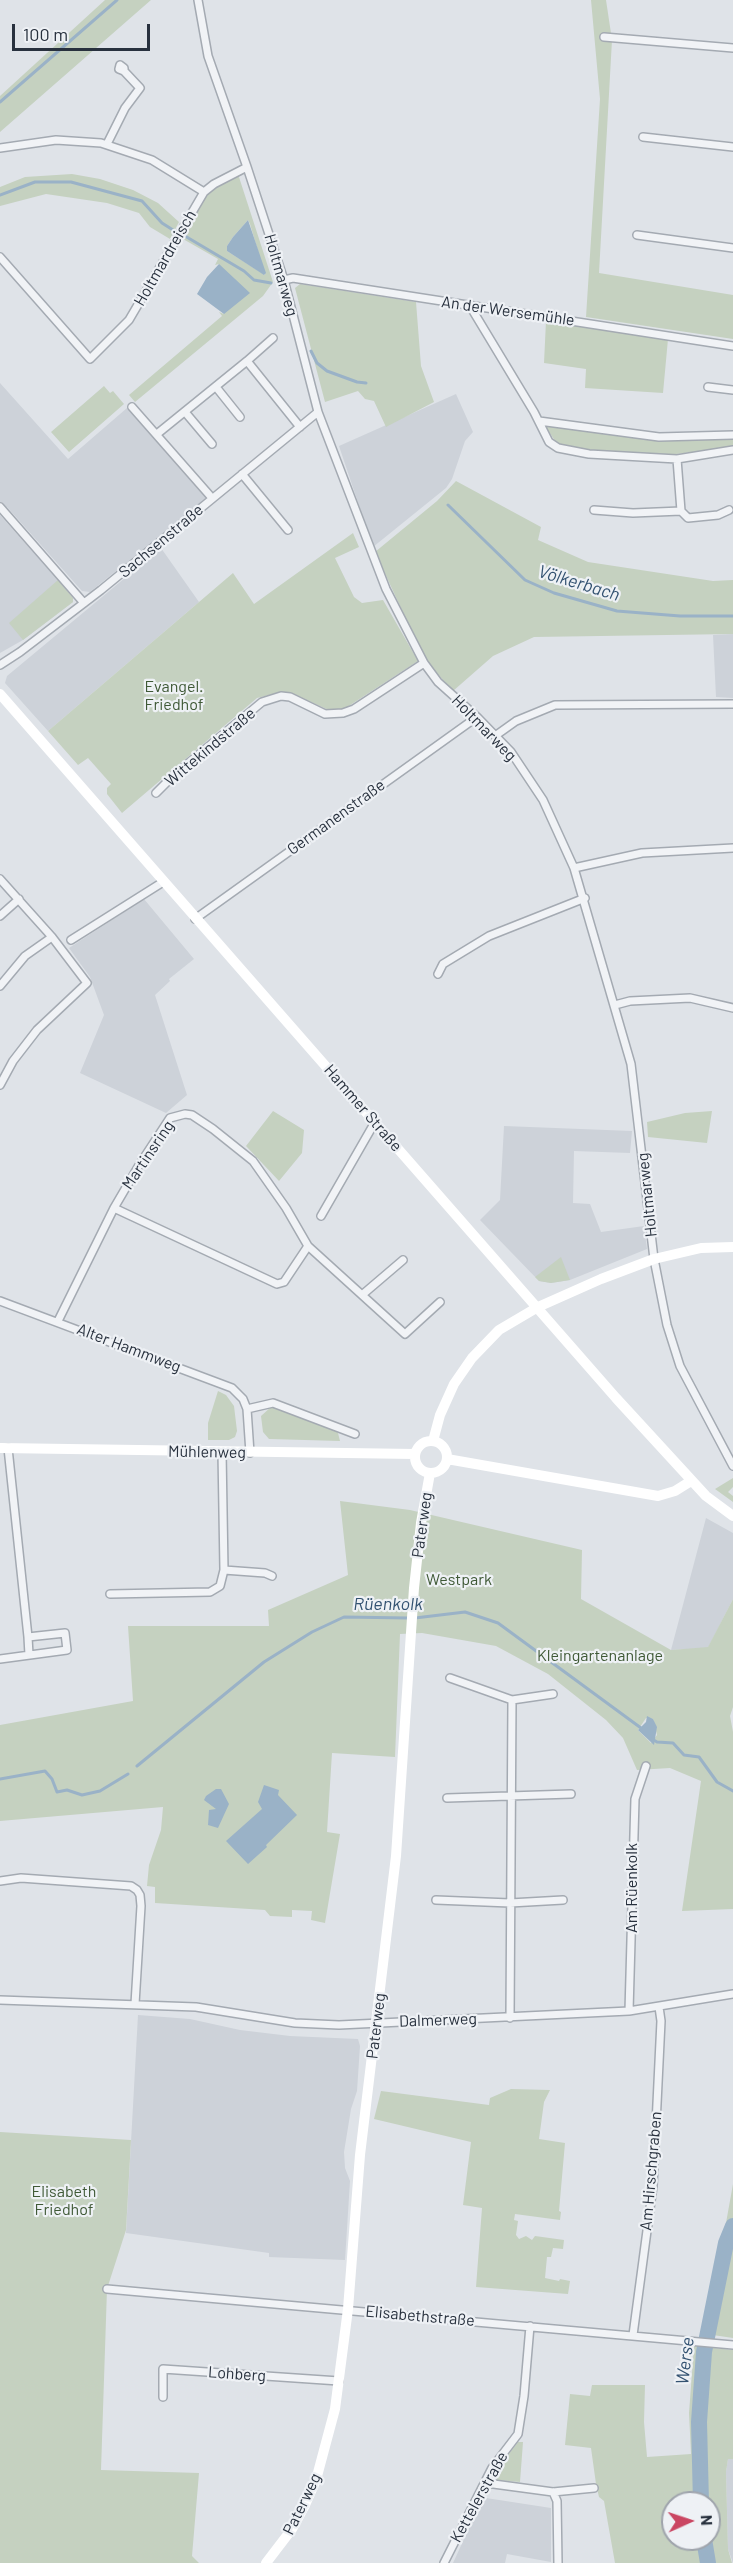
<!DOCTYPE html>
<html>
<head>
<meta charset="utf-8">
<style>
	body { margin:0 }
	#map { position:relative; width:733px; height:2563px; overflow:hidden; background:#dfe3e8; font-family:Barlow,sans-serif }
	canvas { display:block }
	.north { position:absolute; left:661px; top:2491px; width:60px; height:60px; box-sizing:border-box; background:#eef1f5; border:2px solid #9fa4ac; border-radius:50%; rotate:87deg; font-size:16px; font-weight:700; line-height:24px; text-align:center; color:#28313e }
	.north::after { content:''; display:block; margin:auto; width:21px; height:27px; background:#ca4662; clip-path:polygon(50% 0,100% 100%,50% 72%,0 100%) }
	.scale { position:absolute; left:12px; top:24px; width:138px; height:27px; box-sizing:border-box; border:3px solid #28313e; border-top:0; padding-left:8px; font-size:18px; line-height:21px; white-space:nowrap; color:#28313e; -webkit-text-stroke:4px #eef1f5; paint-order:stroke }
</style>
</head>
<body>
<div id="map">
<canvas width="733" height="2563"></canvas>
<div class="north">N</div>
<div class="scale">100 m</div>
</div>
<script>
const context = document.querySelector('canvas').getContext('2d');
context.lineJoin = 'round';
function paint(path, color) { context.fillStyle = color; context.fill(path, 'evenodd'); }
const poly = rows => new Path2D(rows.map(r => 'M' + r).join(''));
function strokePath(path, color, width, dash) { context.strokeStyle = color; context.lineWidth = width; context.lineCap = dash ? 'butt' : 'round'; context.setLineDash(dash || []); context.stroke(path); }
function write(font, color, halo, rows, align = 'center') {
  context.font = font + ' Barlow,sans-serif'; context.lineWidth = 4.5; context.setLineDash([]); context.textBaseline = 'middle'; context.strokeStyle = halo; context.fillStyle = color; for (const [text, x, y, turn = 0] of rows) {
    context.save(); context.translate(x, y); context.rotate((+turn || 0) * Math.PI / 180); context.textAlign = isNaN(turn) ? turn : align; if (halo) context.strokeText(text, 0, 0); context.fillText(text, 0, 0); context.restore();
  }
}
paint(poly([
	[0,383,68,459,127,408,206,498,90,592,82,591,7,507,0,510],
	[456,394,473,432,465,441,452,479,446,488,373,547,339,446],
	[0,515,58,580,73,598,73,602,23,640,0,653],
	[161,548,199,602,48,731,5,683,7,676],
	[733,634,733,698,716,697,713,635],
	[144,899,194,959,169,979,170,981,155,995,187,1095,166,1113,80,1073,104,1015,90,977,69,948],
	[504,1126,632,1131,630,1153,574,1151,573,1203,590,1204,601,1232,644,1226,647,1249,570,1280,551,1283,539,1281,480,1220,500,1200],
	[706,1518,733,1533,733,1599,708,1648,671,1650],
	[138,2015,190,2019,240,2030,290,2036,358,2039,360,2046,357,2091,351,2109,344,2152,345,2168,350,2181,345,2260,269,2257,269,2253,126,2233],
	[728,2459,733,2459,733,2563,728,2549,726,2472],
	[486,2498,551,2508,551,2562,507,2554,505,2563,453,2563,482,2500]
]), '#cdd2d9');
paint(poly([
	[105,0,151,0,0,132,0,96],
	[591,0,606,0,612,40,599,273,733,295,733,339,586,317,600,99],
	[72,174,100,179,133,190,158,203,179,222,170,239,150,227,139,213,107,203,46,194,0,206,0,187,25,177],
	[238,174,273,282,263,296,135,402,129,395,222,316,219,312,224,314,219,264,215,265,218,259,183,239,207,195,215,187],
	[248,220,250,224,265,275,227,251,227,246,233,237],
	[300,284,416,302,421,366,434,402,386,427,374,401,365,399,358,391,325,402,295,288],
	[546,321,668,339,663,393,585,388,586,369,544,363],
	[104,386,110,393,113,391,124,404,69,452,51,432],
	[550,425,612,433,733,437,733,447,668,455,599,452,557,444,546,427],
	[456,481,541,527,538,540,588,562,713,581,733,580,733,634,534,637,493,656,453,691,425,660,375,552,437,501],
	[353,533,359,547,335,558,354,597,362,603,383,600,418,661,341,711,331,711,300,697,277,693,257,698,122,813,107,794,107,788,111,784,88,758,78,765,48,731,233,573,254,604],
	[58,580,73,598,73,602,23,640,9,623],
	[273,1111,304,1130,302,1153,279,1181,246,1146],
	[712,1111,707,1143,648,1137,647,1122,685,1113],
	[561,1257,570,1280,551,1283,539,1281,535,1277],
	[218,1391,226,1395,234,1406,237,1431,235,1437,229,1440,208,1440,208,1423],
	[271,1407,334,1430,338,1433,340,1441,269,1439,263,1432,261,1416],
	[733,1478,733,1487,728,1492,733,1496,733,1502,715,1489],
	[340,1501,410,1510,582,1550,581,1599,671,1650,708,1647,733,1599,733,1707,730,1716,733,1732,733,1909,682,1911,701,1781,670,1768,637,1770,623,1738,606,1720,548,1674,496,1646,422,1633,400,1634,395,1757,332,1753,327,1832,340,1834,325,1923,311,1920,312,1911,292,1910,292,1917,270,1916,265,1910,155,1903,155,1887,147,1886,149,1865,161,1830,163,1807,0,1821,0,1725,133,1701,128,1626,269,1626,268,1610,348,1575],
	[646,1718,653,1719,657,1735,651,1743,638,1730],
	[511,2089,550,2090,544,2102,539,2139,565,2143,559,2211,561,2212,560,2220,515,2214,514,2220,518,2221,516,2235,519,2239,526,2236,532,2240,535,2236,564,2240,563,2249,553,2248,551,2257,547,2257,545,2278,559,2281,560,2279,570,2281,568,2294,476,2287,482,2208,463,2205,471,2142,374,2119,381,2091,489,2105,490,2098],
	[0,2132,131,2140,126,2230,107,2289,101,2470,199,2473,192,2556,199,2563,0,2563],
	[733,2184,733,2338,706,2334],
	[694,2346,733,2350,733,2459,728,2459,726,2472,728,2549,732,2563,615,2563,604,2501,599,2497,596,2484,591,2448,565,2445,570,2394,590,2396,592,2385,645,2385,644,2422,647,2457,691,2454,689,2413],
	[673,2503,709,2503,709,2539,673,2539],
	[518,2442,523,2442,520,2482,497,2480,495,2472]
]), '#c5d1c0');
paint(poly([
	[248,220,266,273,264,275,227,251,227,246,233,237],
	[219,264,250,293,224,314,197,294,207,277],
	[647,1716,653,1719,657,1727,654,1745,638,1730,646,1722],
	[264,1785,279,1790,278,1795,297,1815,266,1845,267,1847,248,1864,226,1841,262,1809,258,1802],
	[216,1789,221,1789,229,1804,218,1828,208,1825,209,1810,216,1809,204,1800,206,1796]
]), '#9ab2c7');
strokePath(poly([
	[0,102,117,0],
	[0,195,35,182,71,182,142,201,162,223,173,230],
	[185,236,244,271,254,280,271,283],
	[311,351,317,363,327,371,357,382,366,383],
	[448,505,525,580,554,593,617,611,680,616,733,616],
	[415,1618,465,1612,498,1623,641,1728],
	[652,1739,657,1742,673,1743,684,1755,699,1757,717,1782,733,1791],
	[137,1766,264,1662,312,1632,344,1617,408,1618],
	[0,1779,45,1771,52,1779,57,1792,67,1790,82,1795,100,1791,128,1774]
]), '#9ab2c7', 3);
strokePath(poly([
	[701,2503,699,2422,704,2352,726,2243,733,2226],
	[704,2539,708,2563]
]), '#9ab2c7', 16);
const street = poly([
	[198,0,208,56,247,167,284,280,318,412,386,589,424,663,438,682,477,717,511,752,543,800,574,868,631,1064,654,1259,667,1325,680,1366,733,1466],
	[604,37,733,48],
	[643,137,733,147],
	[107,144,125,108,140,88,124,71,119,69,120,65,124,68,124,71],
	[0,148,56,140,101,143,152,160,204,192],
	[637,235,733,248],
	[0,257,90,359,129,320,204,192,214,184,247,167],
	[284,280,293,278,733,346],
	[470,306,534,412,549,442,558,448,589,454,677,459,733,450],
	[247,361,273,338],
	[216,387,240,417],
	[708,387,733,390],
	[132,407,212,498],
	[185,412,212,444],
	[539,421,659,437,733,435],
	[157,434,247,361,300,427],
	[677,459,681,511,688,518,718,515,729,510],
	[242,474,288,530],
	[0,507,84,603],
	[594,510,633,513,681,511],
	[0,665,20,652,101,590,318,412],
	[495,736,516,721,555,705,733,704],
	[156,793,173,776,262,702,281,696,290,697,325,714,343,713,354,709,424,663],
	[574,868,642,853,733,848],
	[0,879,52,937,87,983,37,1030,13,1061,0,1085],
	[0,916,19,899],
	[195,919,477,717],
	[71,940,163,882],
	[438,974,443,964,489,936,585,898],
	[0,986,25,956,52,937],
	[615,1005,630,1001,690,998,733,1008],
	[114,1208,277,1284,284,1282,308,1246],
	[321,1216,375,1122],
	[362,1295,403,1260],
	[0,1301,232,1388,243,1399,247,1409,250,1453],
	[58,1321,114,1208,138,1167,170,1118,185,1114,192,1115,213,1129,253,1161,286,1208,308,1246,405,1334,440,1302],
	[247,1409,273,1403,355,1434],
	[8,1448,28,1637],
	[224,1570,265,1573,272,1576],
	[110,1594,210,1592,220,1586,224,1570,222,1452],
	[0,1659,67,1650,65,1633,28,1637,29,1655],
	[450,1678,512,1700,510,2018],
	[512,1700,553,1694],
	[447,1798,571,1794],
	[0,1881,21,1878,131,1886,137,1890,140,1895,141,1906,135,2004],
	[436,1900,510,1903,563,1900],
	[0,2000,196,2007,295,2023,339,2025,629,2011,733,1994],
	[629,2011,635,1799,646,1766],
	[107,2289,733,2345],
	[633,2335,653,2186,661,2021,659,2007],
	[163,2397,163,2369,339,2381],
	[486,2483,553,2492,594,2488],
	[553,2492,557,2501,558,2563],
	[444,2563,492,2468,518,2434,524,2396,530,2326]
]);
strokePath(street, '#a4aab2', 10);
strokePath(street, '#f1f3f6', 7);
strokePath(poly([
	[0,694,616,1398,706,1496,733,1516],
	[433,1441,440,1415,454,1384,472,1358,499,1330,538,1307,601,1279,654,1259,701,1248,733,1247],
	'415 1457a16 16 0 1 1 32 0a16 16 0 1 1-32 0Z',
	[0,1448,415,1454],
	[447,1459,658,1496,675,1491,691,1481],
	[266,2563,292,2529,305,2505,316,2480,335,2409,348,2309,360,2155,396,1856,414,1588,421,1523,430,1473]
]), '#fff', 10);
write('16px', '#28313e', '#eef1f5', [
	["Holtmardreisch",165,258,-60],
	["Holtmarweg",281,275,74],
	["An der Wersemühle",508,311,8],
	["Sachsenstraße",161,541,-40],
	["Holtmarweg",484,728,46],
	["Wittekindstraße",210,747,-40],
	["Germanenstraße",336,817,-36],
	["Hammer Straße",363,1108,49],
	["Martinsring",148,1155,-56],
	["Holtmarweg",647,1195,-96],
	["Alter Hammweg",129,1348,21],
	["Mühlenweg",207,1452,1],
	["Paterweg",422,1525,-82],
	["Am Rüenkolk",632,1888,-90],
	["Dalmerweg",438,2020,-2],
	["Paterweg",376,2026,-83],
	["Am Hirschgraben",651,2171,-85],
	["Elisabethstraße",420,2316,5],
	["Lohberg",237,2374,4],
	["Kettelerstraße",479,2497,-61],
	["Paterweg",302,2504,-64]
]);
write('16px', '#3f5936', '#eef1f5', [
	["Evangel.",174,687],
	["Friedhof",174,705],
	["Westpark",459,1580],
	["Kleingartenanlage",600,1656],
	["Elisabeth",64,2192],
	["Friedhof",64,2210]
]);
write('italic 18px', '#335271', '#eef1f5', [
	["Völkerbach",579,583,17],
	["Rüenkolk",388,1604],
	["Werse",685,2361,-83]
]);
</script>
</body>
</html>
